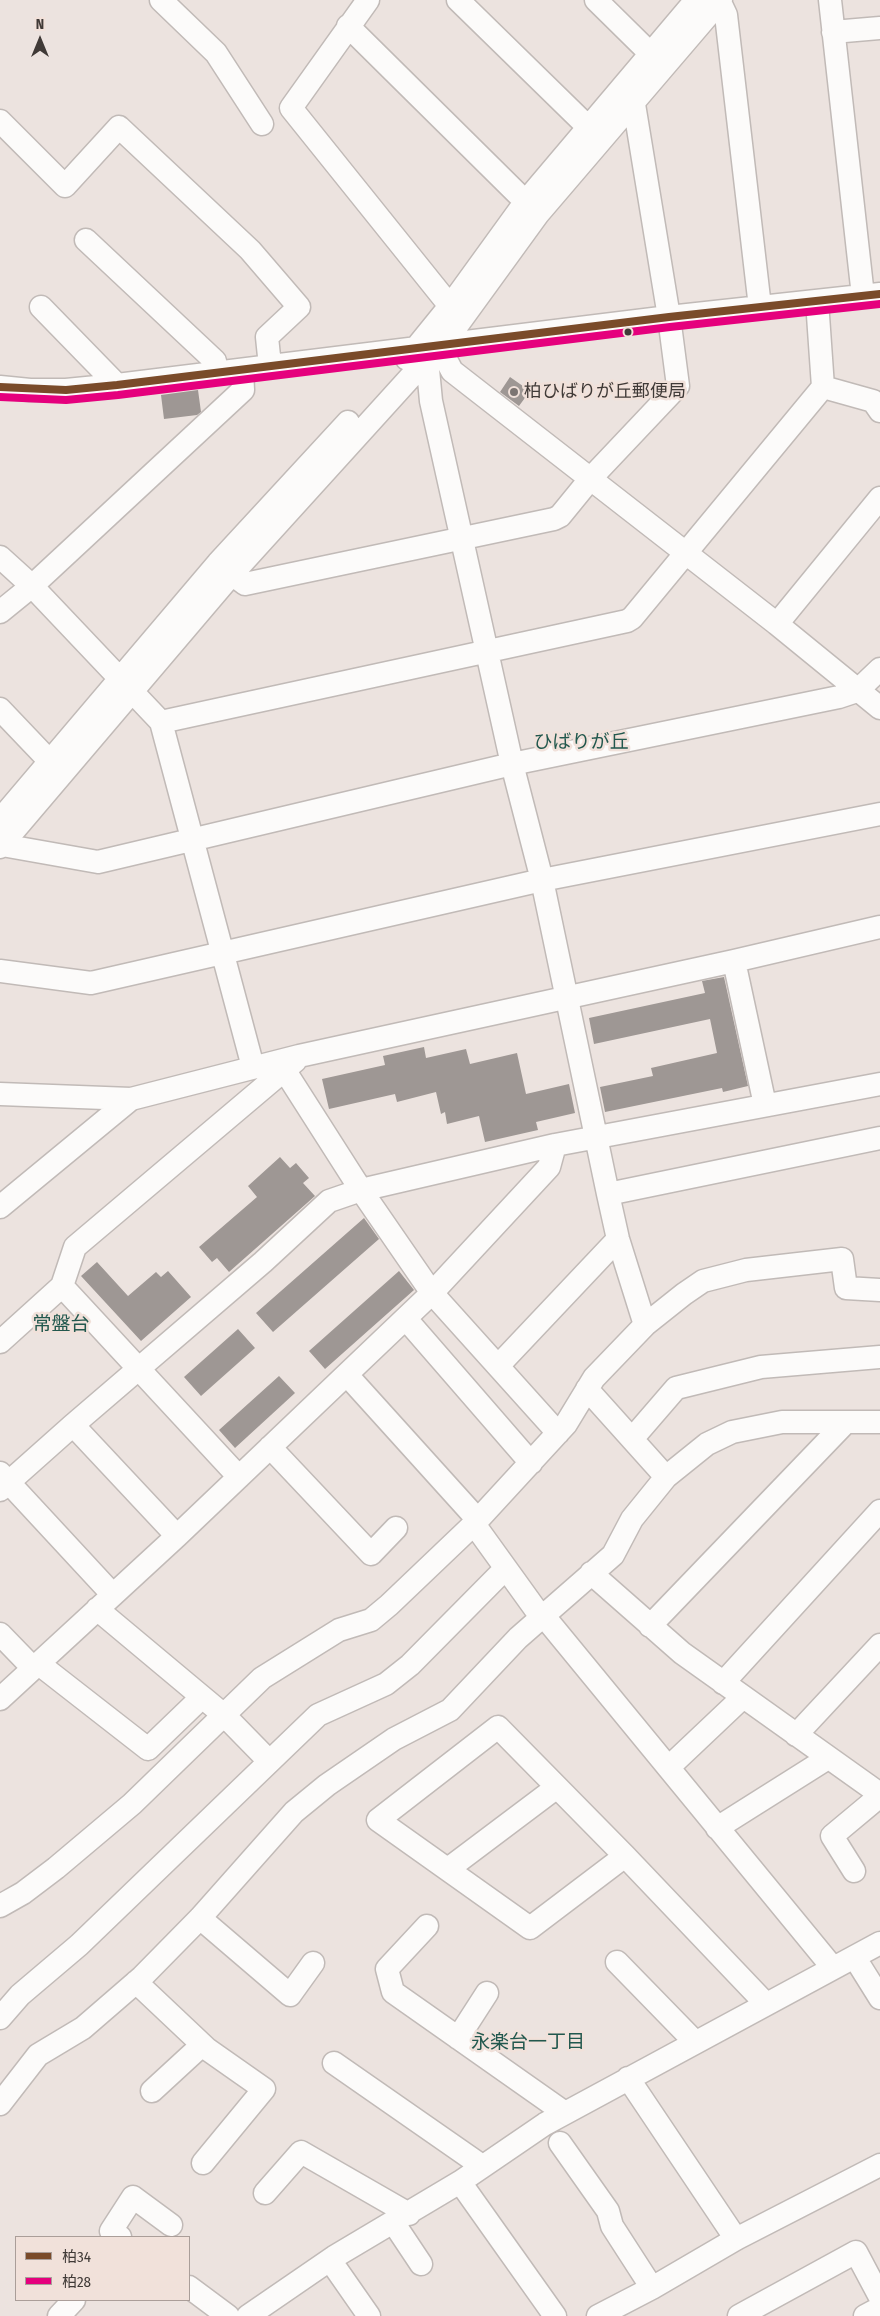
<!DOCTYPE html>
<html>
<head>
<meta charset="utf-8">
<style>
	body { margin:0 }
	#map { position:relative; width:880px; height:2316px; overflow:hidden; background:#ece3df; font-family:"Fira Sans Condensed","Noto Sans JP",sans-serif }
	canvas { display:block }
	.legend { position:absolute; left:15px; top:2236px; width:175px; height:65px; box-sizing:border-box; background:#f1e1da; border:1px solid #aa9e99; margin:0; padding:6px 9px; list-style:none; font-size:15px; color:#403a37 }
	.legend li { display:flex; align-items:center; gap:10px; height:25px }
	.legend b { width:25px; border:1px solid #aa9e99 }
	.north { position:absolute; left:15px; top:15px; width:50px; height:50px; -webkit-text-stroke:4px #f1e1da; paint-order:stroke; rotate:0deg; font-size:14px; font-weight:700; line-height:20px; text-align:center; color:#403a37 }
	.north::after { content:''; display:block; margin:auto; width:18px; height:22px; background:#403a37; clip-path:polygon(50% 0,100% 100%,50% 72%,0 100%) }
</style>
</head>
<body>
<div id="map">
<canvas width="880" height="2316"></canvas>
<ul class="legend">
<li><b style="height:6px;background:#7a4b2a"></b>柏34</li>
<li><b style="height:6px;background:#e5007d"></b>柏28</li>
</ul>
<div class="north">N</div>
</div>
<script>
const context = document.querySelector('canvas').getContext('2d');
context.lineJoin = 'round';
function paint(path, color) { context.fillStyle = color; context.fill(path, 'evenodd'); }
const poly = rows => new Path2D(rows.map(r => 'M' + r).join(''));
function strokePath(path, color, width, dash) { context.strokeStyle = color; context.lineWidth = width; context.lineCap = dash ? 'butt' : 'round'; context.setLineDash(dash || []); context.stroke(path); }
function write(font, color, halo, rows, align = 'center') {
  context.font = font + ' "Fira Sans Condensed","Noto Sans JP",sans-serif'; context.lineWidth = 5; context.setLineDash([]); context.textBaseline = 'middle'; context.strokeStyle = halo; context.fillStyle = color; for (const [text, x, y, turn = 0] of rows) {
    context.save(); context.translate(x, y); context.rotate((+turn || 0) * Math.PI / 180); context.textAlign = isNaN(turn) ? turn : align; if (halo) context.strokeText(text, 0, 0); context.fillText(text, 0, 0); context.restore();
  }
}
paint(poly([
	[510,377,530,391,519,406,500,392],
	[198,390,201,412,197,415,164,419,161,395],
	[724,977,748,1086,723,1092,722,1088,605,1112,600,1087,653,1076,651,1068,717,1053,710,1019,594,1044,589,1018,705,993,702,981],
	[424,1047,426,1058,466,1049,470,1064,517,1053,526,1094,569,1084,575,1113,536,1122,538,1130,485,1142,479,1116,447,1124,445,1112,441,1114,436,1092,397,1102,395,1094,329,1109,322,1079,385,1065,383,1056],
	[280,1157,290,1168,296,1163,309,1178,303,1183,315,1196,229,1272,217,1258,212,1262,199,1247,257,1197,248,1186],
	[364,1218,379,1239,273,1332,256,1313],
	[97,1262,128,1296,156,1272,161,1277,168,1271,191,1297,141,1341,81,1276],
	[399,1271,414,1290,325,1369,309,1351],
	[238,1329,255,1348,201,1396,184,1377],
	[279,1376,295,1393,235,1448,219,1430]
]), '#9e9794');
const minor = poly([
	[161,0,216,53,262,124],
	[368,0,291,108,450,306],
	[458,0,588,127],
	[596,0,661,64],
	[719,0,726,15,760,307],
	[830,0,863,296],
	[348,26,536,212],
	[833,32,880,28],
	[0,121,65,186,119,127,250,250,299,307,267,337,270,366],
	[86,240,215,361,217,373],
	[41,307,117,385],
	[439,346,452,371,777,624,880,708],
	[407,359,450,306,526,201,696,0],
	[427,359,431,401,512,764,542,880,608,1194,618,1239,645,1325],
	[0,387,30,390,66,390,117,385,669,317,880,294],
	[823,387,873,401,880,411],
	[0,557,32,586,161,722,253,1067],
	[221,566,245,584,554,519,560,516,591,478,678,386,669,317,632,92],
	[0,612,32,586,243,390,242,370],
	[777,624,880,498],
	[0,709,60,772],
	[161,722,627,621,632,618,823,387,817,301],
	[0,820,218,563,348,422],
	[2,845,98,862,512,764,839,697,857,691,880,669],
	[0,847,232,574,456,327,538,214,721,0],
	[734,961,765,1105],
	[0,971,91,983,542,880,880,814],
	[285,1071,361,1190,432,1293,558,1433],
	[0,1094,131,1099,299,1056,734,961,880,927],
	[608,1194,880,1138],
	[0,1207,131,1099],
	[62,1286,239,1477],
	[406,1319,531,1463],
	[0,1342,62,1286,75,1247,295,1061],
	[498,1366,618,1239],
	[347,1375,478,1520],
	[587,1389,666,1477],
	[73,1425,177,1536],
	[632,1439,676,1388,761,1367,880,1357],
	[270,1447,371,1554,396,1528],
	[0,1473,113,1595],
	[0,1490,73,1425,263,1262,329,1201,361,1190,555,1145,880,1084],
	[474,1524,541,1617],
	[591,1573,682,1653,880,1794],
	[97,1609,225,1716,269,1761],
	[543,1615,833,1968],
	[650,1626,846,1422],
	[0,1634,33,1668],
	[39,1664,148,1749,202,1697],
	[723,1683,880,1511],
	[0,1699,177,1536,432,1293,549,1167,555,1145],
	[796,1735,880,1645],
	[669,1767,743,1697],
	[717,1828,828,1758],
	[625,1856,530,1928,378,1820,498,1727,625,1856,766,2004],
	[448,1869,557,1787],
	[854,1871,832,1836,880,1796],
	[0,1906,23,1893,56,1868,132,1804,262,1678,339,1630,371,1620,389,1605,474,1524,566,1424,594,1378,645,1325,684,1294,703,1281,746,1270,842,1259,846,1288,880,1290],
	[200,1918,290,1995,313,1963],
	[427,1926,387,1969,393,1992,565,2113],
	[855,1958,880,1998],
	[617,1962,695,2042],
	[136,1982,207,2049,264,2089,203,2163],
	[0,2018,20,1995,79,1945,318,1715,386,1684,410,1665,505,1569],
	[458,2038,487,1993],
	[334,2063,482,2166],
	[628,2078,736,2239],
	[152,2091,202,2045],
	[0,2104,38,2055,83,2028,142,1977,200,1918,294,1812,327,1785,394,1739,450,1710,518,1638,613,1555,632,1519,666,1477,707,1444,732,1432,782,1422,880,1422],
	[560,2143,608,2211,612,2226,652,2288],
	[460,2182,555,2316],
	[265,2193,301,2152,409,2214],
	[393,2222,421,2264],
	[120,2237,111,2231,133,2197,171,2225],
	[330,2260,369,2316],
	[189,2287,228,2316],
	[59,2316,74,2300],
	[248,2316,334,2257,460,2182,545,2124,880,1943],
	[598,2316,652,2288,736,2239,880,2165],
	[739,2316,856,2252,880,2297],
	[865,2316,880,2308]
]);
strokePath(minor, '#c1bab7', 25);
strokePath(minor, '#fcfbfa', 22);
strokePath(poly([
	[0,387,66,390,117,385,669,317,880,294]
]), '#7a4b2a', 8);
strokePath(poly([
	[0,397,66,400,118,395,670,327,880,304]
]), '#e5007d', 8);
for (const [x, y, r, color] of [
	[628,332,4.5,"#403a37"],
	[514,392,5,"#7c7572"]
]) { const dot = new Path2D(); dot.arc(x, y, r, 0, 2 * Math.PI); context.fillStyle = color; context.fill(dot); strokePath(dot, '#f1e1da', 2); }
write('18px', '#403a37', '#f1e1da', [
	["柏ひばりが丘郵便局",524,392]
], 'left');
write('19px', '#22584e', '#f1e1da', [
	["ひばりが丘",581,743],
	["常盤台",61,1325],
	["永楽台一丁目",528,2043]
]);
</script>
</body>
</html>
